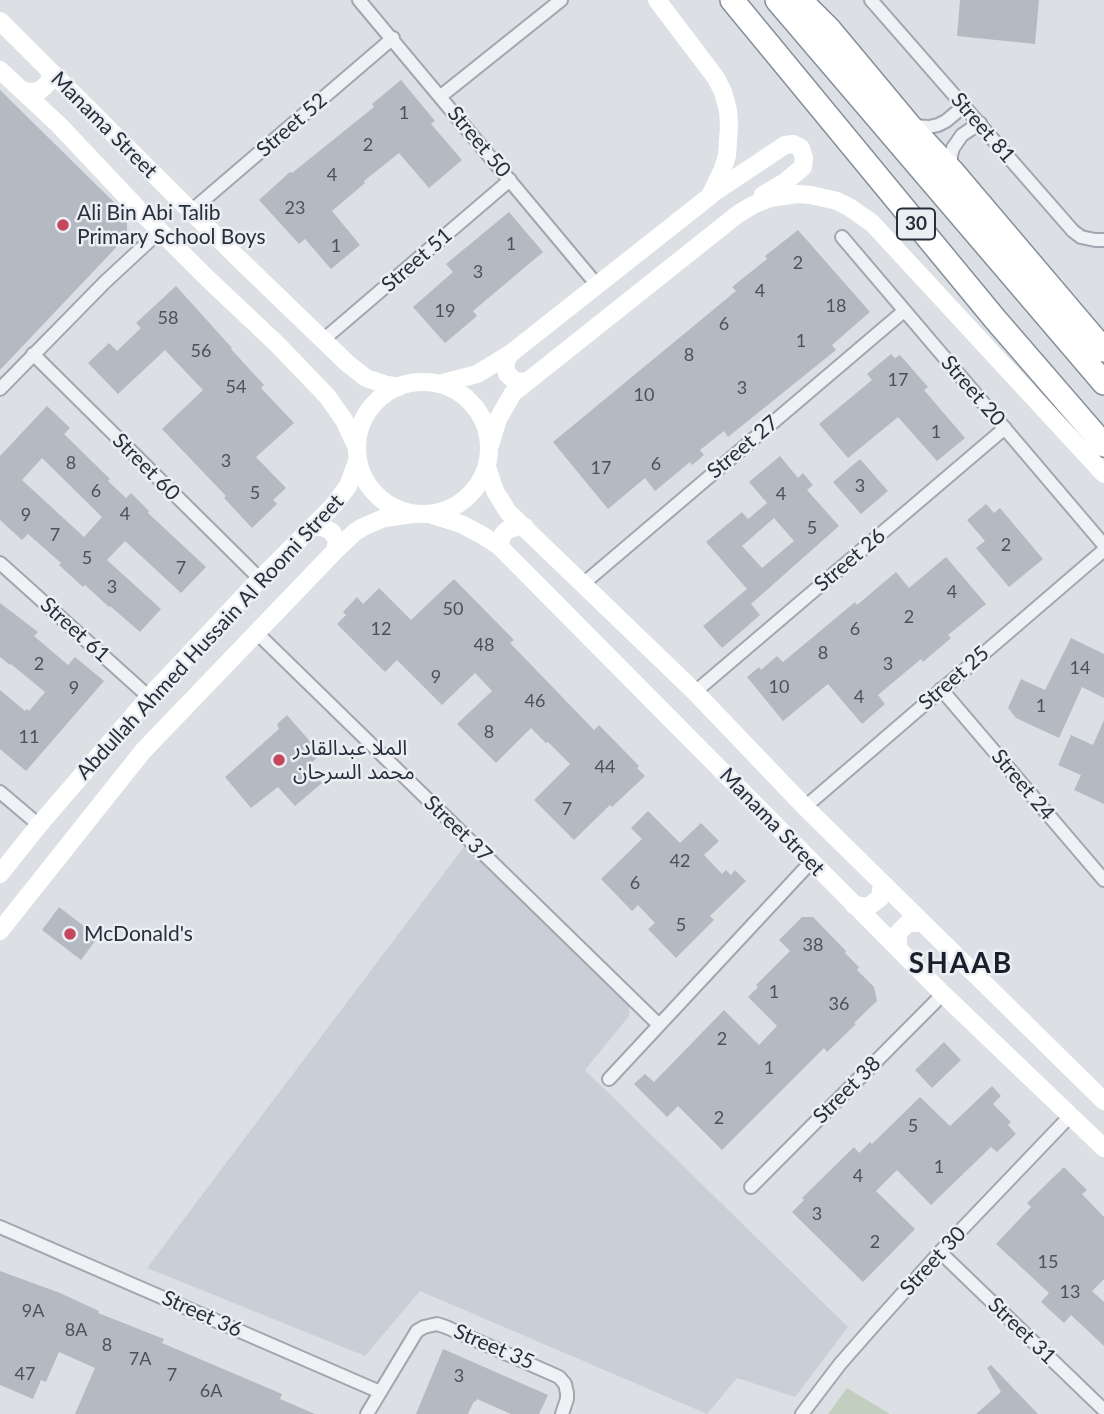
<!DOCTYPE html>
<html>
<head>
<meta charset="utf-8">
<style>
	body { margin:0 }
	canvas { display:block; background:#dce0e5 }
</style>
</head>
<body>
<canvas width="1104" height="1414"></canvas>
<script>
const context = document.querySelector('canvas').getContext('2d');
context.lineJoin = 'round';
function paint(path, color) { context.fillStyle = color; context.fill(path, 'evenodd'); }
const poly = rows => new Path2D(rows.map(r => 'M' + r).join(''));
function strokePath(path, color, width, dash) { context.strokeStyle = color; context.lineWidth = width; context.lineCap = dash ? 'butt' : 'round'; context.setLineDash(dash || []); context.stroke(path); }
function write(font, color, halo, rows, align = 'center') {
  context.font = font + ' Lato,"Noto Sans Arabic",sans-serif'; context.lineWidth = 5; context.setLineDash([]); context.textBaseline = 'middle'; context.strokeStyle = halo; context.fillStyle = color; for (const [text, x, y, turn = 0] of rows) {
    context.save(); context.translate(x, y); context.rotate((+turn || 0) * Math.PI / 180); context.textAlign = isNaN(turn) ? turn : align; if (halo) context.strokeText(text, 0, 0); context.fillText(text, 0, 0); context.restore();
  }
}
paint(poly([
	[469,840,629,1002,629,1016,585,1070,848,1327,795,1397,737,1378,707,1414,420,1291,365,1356,147,1268]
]), '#cacfd7');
paint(poly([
	[847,1388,890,1414,828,1414]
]), '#c2cfbe');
paint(poly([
	[960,0,1039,0,1035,44,957,36],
	[401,80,435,121,431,124,462,160,429,188,399,153,364,181,365,183,332,211,360,245,331,269,305,239,299,244,259,200,290,172,292,173,374,107,372,104],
	[0,90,127,215,127,236,0,370],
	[509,212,543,252,473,311,477,316,445,343,413,307,453,272,446,264],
	[798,230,870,312,832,345,836,350,728,437,724,431,700,450,704,455,692,465,690,462,655,491,645,478,608,509,553,442,736,291,732,287,767,259,765,256],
	[176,286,232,348,231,349,264,385,261,388,294,423,256,457,286,488,273,500,277,504,252,528,224,498,226,496,162,429,203,390,165,350,118,394,88,363,109,343,117,351,141,328,136,323],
	[891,354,895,358,900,355,928,387,924,390,965,438,937,461,898,417,848,458,819,424,872,380,867,374],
	[47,406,70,428,64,434,110,479,108,481,126,498,131,493,149,511,148,513,206,567,181,593,125,541,107,560,161,609,140,632,110,606,109,607,85,585,83,587,59,565,61,563,28,534,22,540,0,520,0,456],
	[42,458,102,517,84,537,22,480],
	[780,456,798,478,803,473,813,485,807,490,839,526,751,604,760,615,722,648,703,626,747,589,706,542,742,512,748,519,767,503,749,482],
	[774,518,794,541,762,568,742,546],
	[860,459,888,491,861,514,833,482],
	[986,504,994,513,1000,508,1043,559,1009,587,976,548,985,541,967,520],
	[946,557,986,604,948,635,951,638,923,662,921,659,878,695,885,704,862,724,828,684,783,721,747,677,759,667,761,670,777,656,783,662,855,602,857,605,896,572,909,588],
	[454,579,514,640,510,643,594,730,599,725,639,766,637,768,645,776,612,807,610,805,574,840,534,800,570,764,548,742,546,743,531,728,496,763,457,724,492,691,475,673,442,705,397,660,385,672,337,624,346,615,343,612,357,597,363,604,379,588,411,620],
	[0,603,38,632,34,636,68,665,75,657,104,681,26,771,0,749,0,690,25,711,27,709,29,711,45,692,11,664,10,665,0,657],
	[1071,638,1104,654,1104,698,1082,687,1059,738,1016,718,1008,708,1021,679,1045,690],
	[287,715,321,754,308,766,322,783,295,806,278,787,251,808,225,777,279,729,277,724],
	[1104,720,1104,804,1074,790,1081,775,1058,765,1071,735,1093,745],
	[648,811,680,843,701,823,719,841,704,855,722,874,726,870,731,875,735,870,746,881,710,916,714,920,676,958,648,929,655,923,638,905,632,911,601,879,642,839,631,828],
	[59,907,98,937,81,960,42,930],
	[802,917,813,917,846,951,845,953,859,967,857,970,874,987,877,1001,854,1023,856,1024,827,1052,824,1048,722,1150,678,1106,667,1117,634,1084,645,1074,654,1082,724,1010,759,1045,777,1026,748,997,758,987,756,985,790,951,779,940],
	[944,1042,961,1060,932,1088,915,1070],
	[992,1086,1001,1096,993,1104,1011,1122,1008,1125,1016,1134,997,1152,991,1147,931,1205,897,1170,876,1191,915,1229,863,1282,792,1212,804,1200,802,1198,854,1147,859,1153,870,1142,872,1144,920,1097,950,1126],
	[1064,1167,1087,1190,1082,1194,1104,1217,1104,1279,1092,1291,1104,1302,1104,1346,1071,1315,1064,1323,1041,1302,1049,1293,996,1244,1031,1207,1027,1203],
	[0,1271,60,1293,99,1311,98,1313,164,1339,162,1343,282,1394,280,1399,315,1414,75,1414,95,1368,59,1352,46,1382,41,1380,33,1399,0,1385],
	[443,1349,548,1395,539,1414,511,1414,477,1399,475,1402,474,1401,468,1414,416,1414],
	[991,1365,1038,1414,976,1414,1001,1392,987,1368]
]), '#b4b9c2');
const street = poly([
	[359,0,597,285],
	[871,0,1073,231,1081,237,1095,240,1104,240],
	[441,96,561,0],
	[912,126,929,127,938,125,946,121,964,106],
	[951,171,951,155,953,148,962,135,980,123],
	[191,211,393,38],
	[842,237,1104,545],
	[323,340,510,180],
	[33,354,260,579],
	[0,389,105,282,160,231],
	[0,563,149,697],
	[583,584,904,311],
	[257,633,659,1025],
	[941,689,1104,880],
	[695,692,1005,428],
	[0,792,39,825],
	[805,807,1104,550],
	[609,1079,811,862],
	[751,1187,943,994],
	[0,1227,380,1392],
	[940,1252,1104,1410],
	[367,1414,417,1331,424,1327,437,1324,446,1327,559,1377,565,1384,567,1393,567,1399,562,1414],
	[802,1414,840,1364,876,1323,940,1252,1071,1115]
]);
const highway = poly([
	[732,0,995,319,1104,445],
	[777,0,1104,383],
	[800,0,830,30,910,126,952,171,1104,350]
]);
strokePath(street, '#a2a7af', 16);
strokePath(highway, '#858e9b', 26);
strokePath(street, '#eff1f4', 12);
strokePath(poly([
	[0,21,235,255,347,363,366,378,387,385,399,387],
	[0,70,59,125,141,212,208,279,277,344,327,396,344,420,357,448],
	[24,91,31,92,39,91,45,86,50,80,51,72],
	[710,195,785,145,793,144,801,148,804,158,803,167,785,182,763,195],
	[510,354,505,363,507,374,515,381,526,382],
	'357 448a66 66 0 1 1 132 0a66 66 0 1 1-132 0Z',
	[439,384,477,374,510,354,710,196,722,171,727,156,729,126,728,110,723,92,716,78,657,0],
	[490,445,498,419,513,393,738,214,753,205,770,198,797,194,811,195,837,201,849,207,872,223,1104,474],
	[487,467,495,491,508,512,695,692,805,807,1104,1101],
	[429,514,461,524,482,535,499,546,943,994,1104,1148],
	[312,527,323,527,332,532,337,541,335,551],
	[499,546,503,534,507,530,519,526,525,527],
	[0,874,39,825,149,697,260,579,333,506,348,486,358,459],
	[854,905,868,907,880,898,882,884],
	[0,931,143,751,335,551,355,532,363,527,384,518,413,514],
	[898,947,898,933,908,923,922,923]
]), '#fff', 18);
strokePath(highway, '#fff', 23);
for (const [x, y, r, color] of [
	[63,225,7,"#c5475d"],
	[279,760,7,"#c5475d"],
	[70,934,7,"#c5475d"]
]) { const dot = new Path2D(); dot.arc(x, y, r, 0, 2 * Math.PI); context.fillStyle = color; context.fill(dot); strokePath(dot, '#ebeff3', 2.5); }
write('18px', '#4a525d', null, [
	["1",404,113],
	["2",368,145],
	["4",332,175],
	["23",295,208],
	["1",511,244],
	["1",336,246],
	["2",798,263],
	["3",478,272],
	["4",760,291],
	["18",836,306],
	["19",445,311],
	["58",168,318],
	["6",724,324],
	["1",801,341],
	["56",201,351],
	["8",689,355],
	["17",898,380],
	["54",236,387],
	["3",742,388],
	["10",644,395],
	["1",936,432],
	["3",226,461],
	["8",71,463],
	["6",656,464],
	["17",601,468],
	["3",860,486],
	["6",96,491],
	["5",255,493],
	["4",781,494],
	["4",125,514],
	["9",26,515],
	["5",812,528],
	["7",55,535],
	["2",1006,545],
	["5",87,558],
	["7",181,568],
	["3",112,587],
	["4",952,592],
	["50",453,609],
	["2",909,617],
	["12",381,629],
	["6",855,629],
	["48",484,645],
	["8",823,653],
	["2",39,664],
	["3",888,664],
	["14",1080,668],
	["9",436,677],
	["10",779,687],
	["9",74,688],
	["4",859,697],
	["46",535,701],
	["1",1041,706],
	["8",489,732],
	["11",29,737],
	["44",605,767],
	["7",567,809],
	["42",680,861],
	["6",635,883],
	["5",681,925],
	["38",813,945],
	["1",774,992],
	["36",839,1004],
	["2",722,1039],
	["1",769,1068],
	["2",719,1118],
	["5",913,1126],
	["1",939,1167],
	["4",858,1176],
	["3",817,1214],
	["2",875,1242],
	["15",1048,1262],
	["13",1070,1292],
	["9A",33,1311],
	["8A",76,1330],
	["8",107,1345],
	["7A",140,1359],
	["47",25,1374],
	["7",172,1375],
	["3",459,1376],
	["6A",211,1391]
]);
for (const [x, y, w] of [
	[916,224,38]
]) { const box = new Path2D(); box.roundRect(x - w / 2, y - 15.5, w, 31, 5); context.fillStyle = '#ebeff3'; context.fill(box); strokePath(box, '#272f3b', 2); }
write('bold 19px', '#272f3b', null, [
	["30",916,224]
]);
write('21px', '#272f3b', '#ebeff3', [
	["Manama Street",104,125,45],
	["Street 52",292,125,-41],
	["Street 81",983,128,49],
	["Street 50",479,142,50],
	["Street 51",417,260,-41],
	["Street 20",973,391,49],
	["Street 27",743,447,-40],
	["Street 60",146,467,45],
	["Street 26",850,560,-40],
	["Street 61",75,630,42],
	["Abdullah Ahmed Hussain Al Roomi Street",210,637,-47],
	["Street 25",954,678,-41],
	["Street 24",1023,785,50],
	["Manama Street",772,822,46],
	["Street 37",458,829,44],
	["Street 38",847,1090,-45],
	["Street 30",933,1261,-47],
	["Street 36",202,1314,24],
	["Street 31",1022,1331,44],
	["Street 35",494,1347,23]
]);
write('21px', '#272f3b', '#ebeff3', [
	["Ali Bin Abi Talib",77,213],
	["Primary School Boys",77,237],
	["الملا عبدالقادر",293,748],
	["محمد السرحان",293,772],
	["McDonald's",84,934]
], 'left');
context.letterSpacing = '2px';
write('bold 28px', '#19202b', '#ebeff3', [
	["SHAAB",961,964]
]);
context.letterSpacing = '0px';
</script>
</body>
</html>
